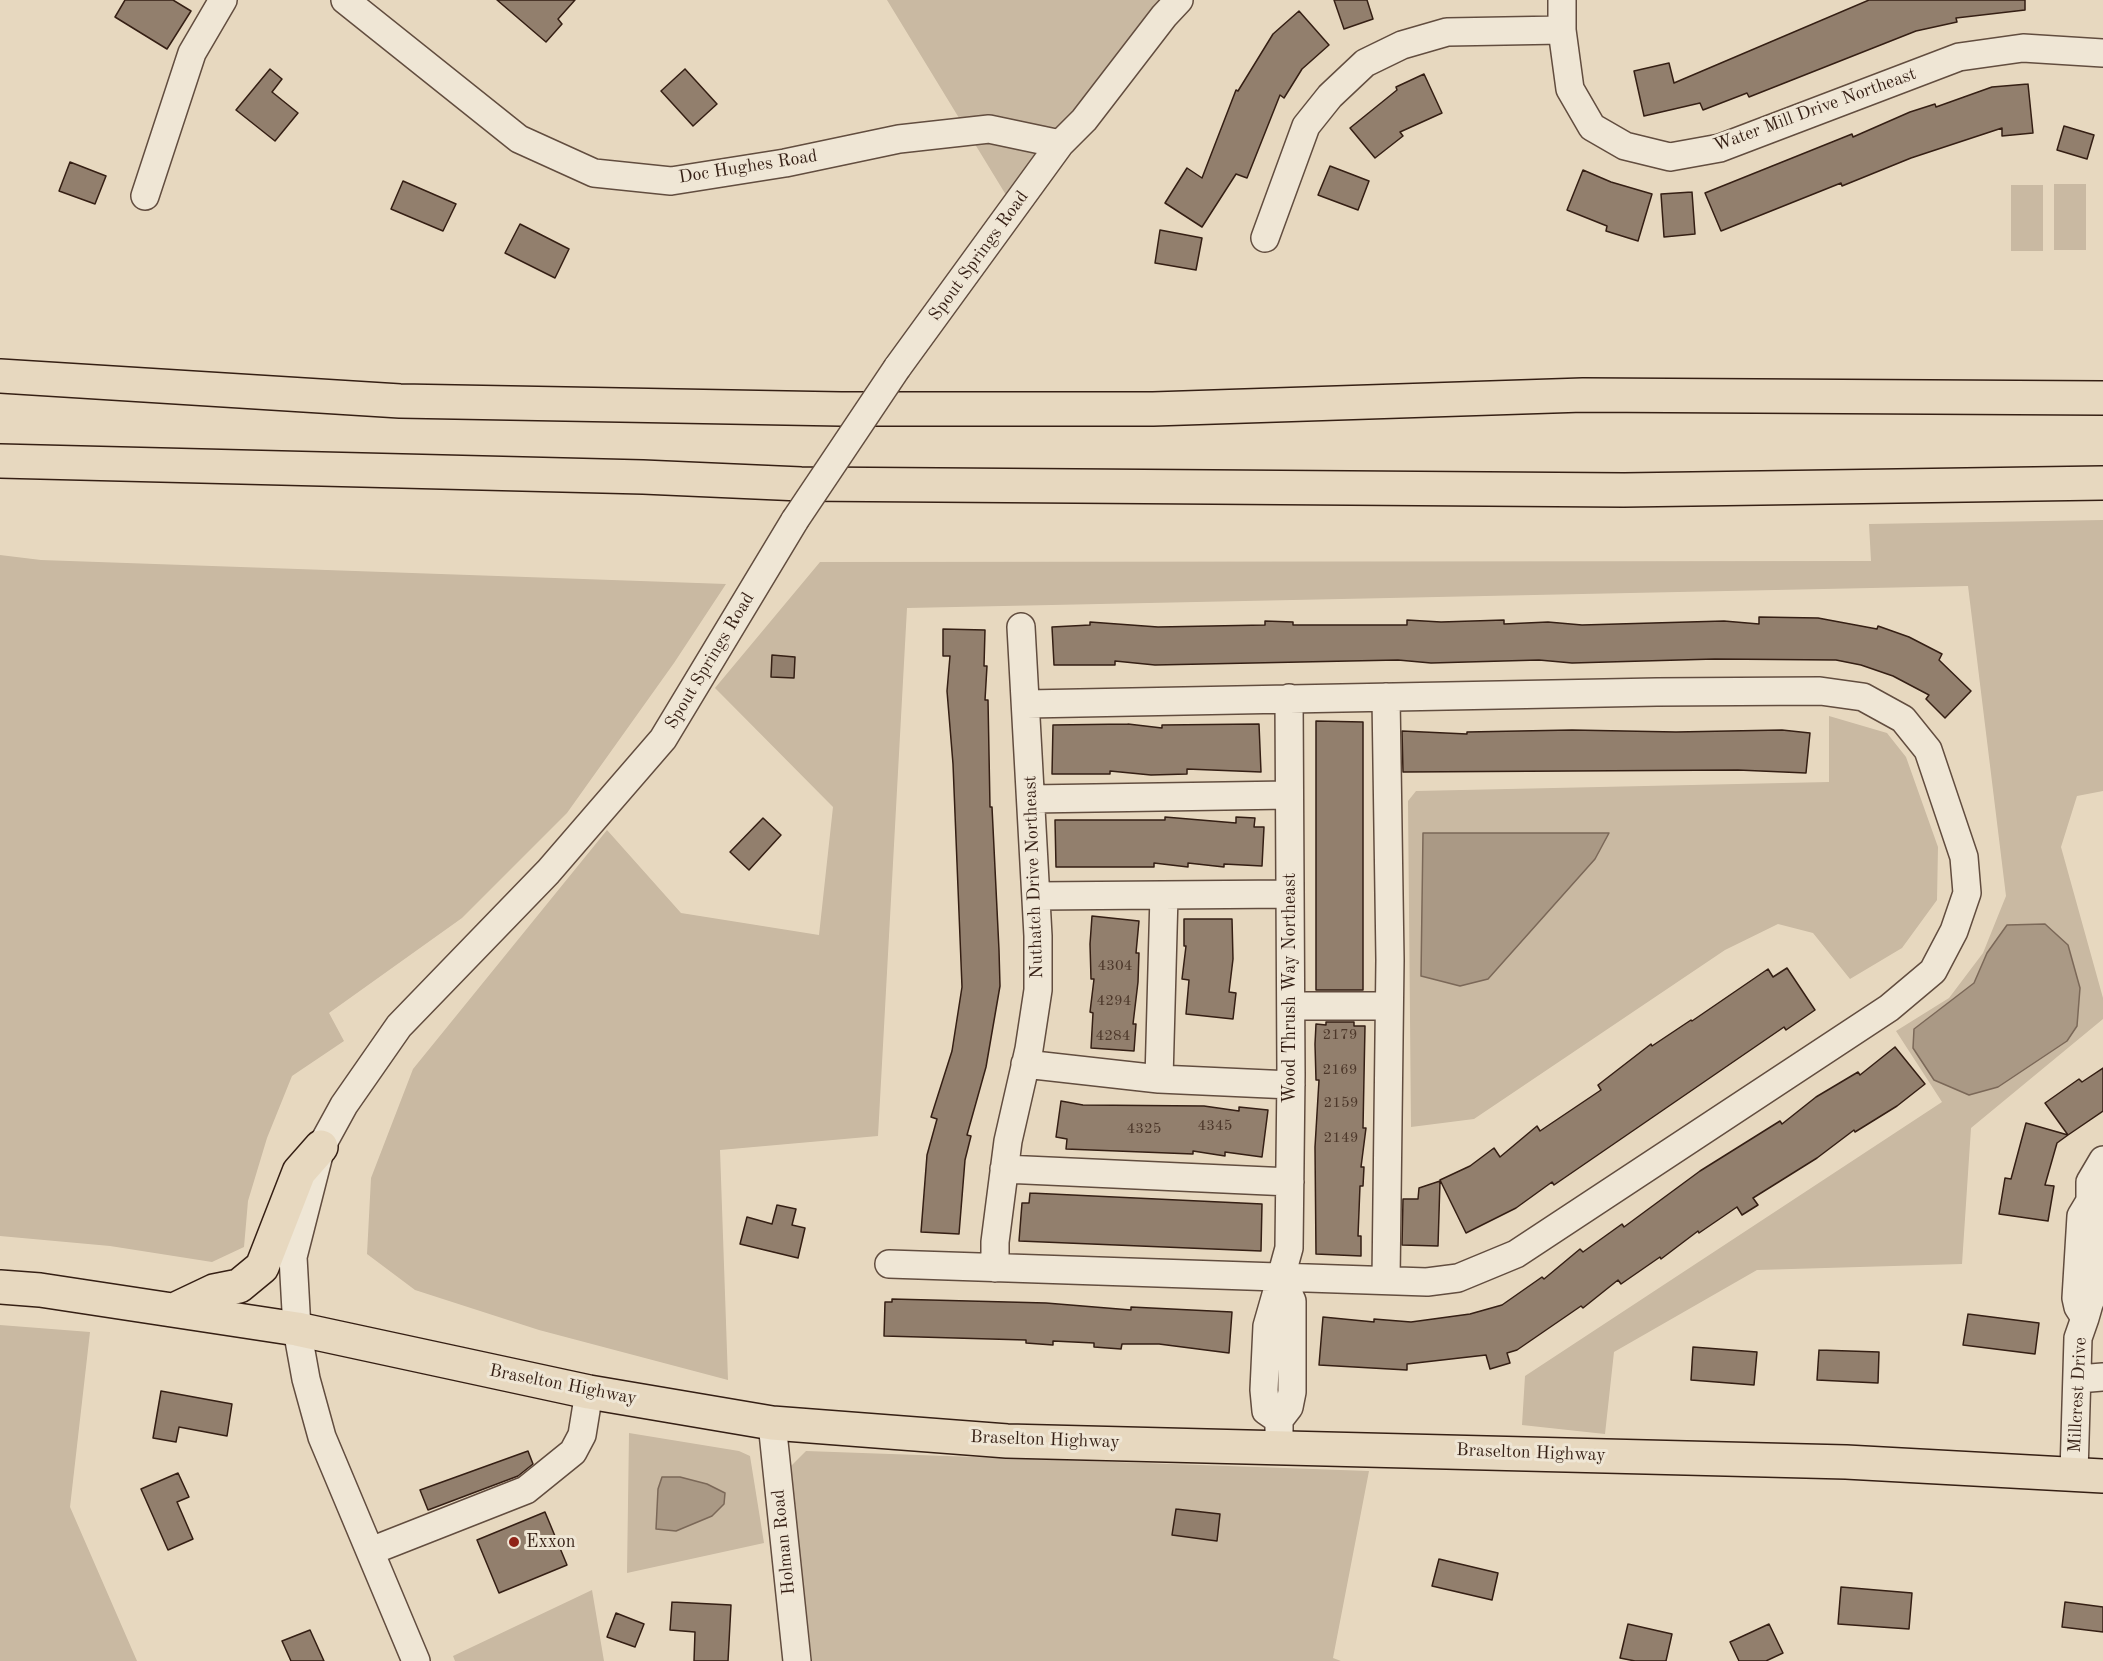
<!DOCTYPE html>
<html>
<head>
<meta charset="utf-8">
<style>
	body { margin:0 }
	canvas { display:block; background:#e7d8bf }
</style>
</head>
<body>
<canvas width="2103" height="1661"></canvas>
<script>
const context = document.querySelector('canvas').getContext('2d');
context.lineJoin = 'round';
function paint(path, color) { context.fillStyle = color; context.fill(path, 'evenodd'); }
const poly = rows => new Path2D(rows.map(r => 'M' + r).join(''));
function strokePath(path, color, width, dash) { context.strokeStyle = color; context.lineWidth = width; context.lineCap = dash ? 'butt' : 'round'; context.setLineDash(dash || []); context.stroke(path); }
function write(font, color, halo, rows, align = 'center') {
  context.font = font + ' "Old Standard TT",serif'; context.lineWidth = 6; context.setLineDash([]); context.textBaseline = 'middle'; context.strokeStyle = halo; context.fillStyle = color; for (const [text, x, y, turn = 0] of rows) {
    context.save(); context.translate(x, y); context.rotate((+turn || 0) * Math.PI / 180); context.textAlign = isNaN(turn) ? turn : align; if (halo) context.strokeText(text, 0, 0); context.fillText(text, 0, 0); context.restore();
  }
}
paint(poly([
	[887,0,1193,0,1017,213],
	[2054,184,2086,184,2086,250,2054,250],
	[2011,185,2043,185,2043,251,2011,251],
	[2103,520,2103,791,2077,796,2061,847,2103,998,2103,1019,1971,1128,1962,1264,1757,1270,1614,1352,1605,1434,1522,1425,1525,1376,1942,1102,1896,1031,1949,998,1983,953,2006,896,1968,586,907,608,878,1136,720,1150,728,1380,539,1330,415,1290,367,1254,371,1178,413,1069,607,830,681,913,819,935,833,807,715,688,820,562,1871,561,1869,524],
	[2068,945,2080,988,2077,1026,1914,1029,1974,983,1987,953],
	[0,555,41,560,726,584,674,663,567,813,462,918,329,1013,344,1041,292,1076,267,1138,248,1201,244,1247,212,1262,110,1246,0,1236],
	[1829,716,1887,733,1906,757,1938,847,1937,900,1902,948,1850,979,1813,933,1778,924,1725,950,1474,1119,1411,1127,1408,801,1416,791,1829,782],
	[0,1325,90,1332,70,1507,137,1661,0,1661],
	[629,1433,739,1451,750,1456,764,1543,627,1573],
	[806,1451,1369,1471,1333,1658,1341,1661,812,1661,790,1467],
	[592,1590,604,1661,455,1661,453,1656]
]), '#c9b9a2');
const water = poly([
	[1423,833,1609,833,1595,859,1488,979,1460,986,1421,976,1423,833],
	[2045,924,2068,945,2080,988,2077,1026,2067,1041,1998,1087,1969,1095,1934,1080,1913,1048,1914,1029,1974,983,1987,953,2007,925,2045,924],
	[662,1477,680,1477,707,1484,725,1493,724,1504,712,1516,676,1531,656,1529,658,1489,662,1477]
]);
paint(water, '#aa9985');
strokePath(water, '#7b6858', 1.5);
const building = poly([
	[125,0,173,0,191,11,167,49,115,17,125,0],
	[497,0,575,0,558,19,562,24,546,42,497,0],
	[1334,0,1367,0,1373,19,1344,29,1334,0],
	[1869,0,2025,0,2025,10,1956,18,1957,22,1916,31,1749,97,1747,93,1703,110,1700,103,1644,116,1634,71,1669,63,1674,83,1869,0],
	[1299,11,1329,45,1302,69,1284,98,1280,95,1247,178,1236,174,1202,227,1165,203,1187,168,1202,178,1236,90,1238,91,1273,34,1299,11],
	[270,69,282,79,272,92,298,113,275,141,236,110,270,69],
	[685,69,717,104,693,126,661,91,685,69],
	[1424,74,1442,113,1400,132,1403,136,1375,158,1350,128,1397,90,1396,87,1424,74],
	[2028,84,2033,133,2002,136,2002,128,1911,158,1842,186,1841,183,1721,231,1705,193,1852,134,1853,137,1910,112,1935,104,1936,107,1992,87,2028,84],
	[2064,126,2094,135,2087,159,2057,150,2064,126],
	[70,162,106,176,95,204,59,191,70,162],
	[1330,166,1369,181,1358,210,1318,195,1330,166],
	[1583,170,1611,182,1652,194,1638,241,1606,231,1607,226,1567,210,1583,170],
	[403,181,456,204,443,231,391,209,403,181],
	[1692,192,1695,234,1664,237,1661,194,1692,192],
	[520,224,569,249,555,278,505,253,520,224],
	[1160,230,1202,238,1196,270,1155,263,1160,230],
	[1759,617,1818,618,1877,629,1878,626,1909,637,1942,654,1939,660,1971,691,1945,718,1926,699,1929,695,1893,676,1861,665,1836,660,1715,659,1572,663,1539,660,1431,663,1398,660,1155,665,1115,661,1115,665,1054,665,1052,627,1090,625,1090,622,1158,627,1265,625,1265,621,1293,622,1293,625,1407,625,1407,620,1441,622,1504,620,1504,624,1548,622,1582,625,1724,621,1759,624,1759,617],
	[943,629,985,630,984,666,987,666,985,700,988,700,990,807,992,807,999,950,1000,986,986,1067,967,1135,971,1136,965,1160,959,1234,921,1232,927,1155,937,1119,931,1117,952,1051,962,987,953,764,947,691,950,656,943,656,943,629],
	[772,655,795,657,794,678,771,677,772,655],
	[1316,721,1363,722,1363,990,1316,990,1316,721],
	[1128,724,1162,728,1162,725,1259,724,1261,772,1187,769,1187,774,1151,775,1110,771,1110,774,1052,774,1053,725,1128,724],
	[1572,730,1676,732,1782,730,1810,733,1806,773,1738,770,1403,772,1402,731,1467,734,1467,732,1572,730],
	[1165,817,1236,823,1236,817,1255,818,1254,827,1264,827,1262,866,1224,864,1224,867,1188,863,1188,867,1154,863,1154,867,1056,867,1055,820,1165,820,1165,817],
	[763,818,781,835,749,870,730,852,763,818],
	[1092,916,1139,921,1136,953,1139,953,1138,982,1133,1024,1136,1024,1134,1051,1091,1048,1093,1013,1090,1012,1094,979,1091,979,1090,944,1092,916],
	[1184,919,1232,919,1233,959,1229,992,1236,993,1233,1019,1186,1014,1189,980,1182,979,1186,946,1184,946,1184,919],
	[1787,968,1815,1010,1786,1030,1784,1027,1554,1185,1552,1182,1516,1208,1466,1233,1440,1180,1470,1166,1494,1148,1500,1157,1537,1126,1540,1131,1601,1090,1598,1085,1651,1044,1652,1046,1691,1020,1692,1021,1768,969,1773,977,1787,968],
	[1326,1022,1354,1022,1354,1026,1365,1026,1363,1128,1366,1128,1361,1167,1364,1167,1363,1186,1360,1186,1358,1236,1361,1236,1361,1256,1316,1254,1315,1147,1319,1080,1316,1080,1315,1044,1316,1024,1326,1025,1326,1022],
	[1895,1047,1925,1084,1897,1106,1855,1132,1854,1130,1817,1158,1753,1198,1758,1205,1742,1215,1737,1207,1699,1233,1698,1231,1661,1259,1660,1257,1621,1284,1618,1280,1583,1308,1581,1306,1517,1350,1507,1353,1510,1363,1490,1369,1486,1355,1407,1364,1407,1370,1319,1365,1323,1317,1374,1322,1374,1319,1411,1322,1470,1314,1502,1305,1542,1277,1544,1279,1580,1249,1583,1252,1622,1224,1624,1227,1700,1171,1780,1121,1782,1124,1816,1097,1858,1072,1860,1075,1895,1047],
	[2103,1068,2103,1111,2068,1135,2045,1103,2079,1079,2082,1082,2103,1068],
	[1061,1101,1083,1105,1204,1106,1239,1111,1239,1107,1268,1110,1262,1157,1225,1152,1225,1156,1193,1151,1193,1154,1066,1149,1067,1139,1056,1137,1061,1101],
	[2026,1123,2068,1135,2057,1143,2045,1185,2054,1186,2048,1221,1999,1214,2005,1178,2011,1179,2026,1123],
	[1440,1181,1438,1246,1402,1245,1403,1199,1418,1199,1419,1188,1440,1181],
	[1030,1193,1262,1204,1261,1251,1019,1241,1022,1203,1029,1203,1030,1193],
	[777,1205,796,1209,792,1225,805,1228,798,1258,740,1244,747,1217,772,1224,777,1205],
	[892,1299,1046,1303,1131,1310,1131,1307,1232,1312,1229,1353,1159,1344,1122,1344,1121,1349,1094,1347,1094,1343,1053,1341,1053,1345,1026,1343,1026,1340,884,1336,885,1302,892,1302,892,1299],
	[1968,1314,2039,1323,2035,1354,1963,1345,1968,1314],
	[1693,1347,1757,1352,1754,1385,1691,1380,1693,1347],
	[1819,1350,1879,1352,1878,1383,1817,1380,1819,1350],
	[161,1391,232,1404,227,1436,179,1427,176,1442,153,1438,161,1391],
	[528,1451,533,1464,518,1476,428,1510,420,1490,528,1451],
	[178,1473,189,1497,177,1502,193,1539,168,1550,141,1489,178,1473],
	[1176,1509,1220,1514,1217,1541,1172,1535,1176,1509],
	[545,1512,567,1565,499,1593,477,1540,545,1512],
	[1439,1559,1498,1573,1492,1600,1432,1586,1439,1559],
	[1841,1587,1912,1593,1909,1629,1838,1624,1841,1587],
	[672,1602,731,1605,728,1661,694,1661,695,1632,670,1630,672,1602],
	[2065,1602,2103,1607,2103,1632,2062,1627,2065,1602],
	[616,1613,644,1624,635,1647,607,1637,616,1613],
	[1628,1624,1672,1634,1666,1661,1635,1661,1620,1658,1628,1624],
	[1769,1624,1783,1653,1766,1661,1739,1661,1730,1642,1769,1624],
	[310,1630,324,1661,291,1661,282,1641,310,1630]
]);
paint(building, '#927f6d');
strokePath(building, '#351f14', 1.5);
const minor = poly([
	[345,0,519,139,594,173,671,181,785,163,899,139,989,129,1060,144],
	[1562,0,1562,30,1570,89,1592,127,1625,146,1670,157,1720,148,1959,57,2023,48,2103,53],
	[145,196,192,53,223,0],
	[1265,238,1306,126,1330,96,1365,63,1402,45,1447,32,1562,30],
	[897,368,1060,144,1084,120,1164,16,1179,0],
	[1031,799,1289,795],
	[1036,896,1290,894],
	[1291,1006,1389,1006],
	[1025,1064,1159,1079,1291,1085],
	[1159,1079,1164,895],
	[1004,1169,1290,1182],
	[2090,1201,2090,1182,2103,1160],
	[889,1264,1427,1282,1458,1278,1516,1254,1889,1008,1933,971,1954,931,1967,893,1964,857,1928,750,1903,719,1863,697,1820,691,1657,692,1027,704],
	[995,1268,995,1242,1008,1141,1029,1049,1038,990,1038,936,1021,627],
	[1281,1277,1289,1248,1291,1075,1289,698],
	[1386,1280,1390,960,1386,697],
	[2078,1379,2103,1377],
	[1279,1420,1266,1411,1264,1390,1267,1326,1281,1277,1292,1301,1292,1392,1289,1407,1279,1420,1279,1446],
	[772,1423,797,1661],
	[2074,1473,2078,1338,2085,1318,2089,1304,2096,1287,2099,1262,2098,1226,2090,1201,2081,1216,2076,1298,2078,1307,2085,1318],
	[371,1551,526,1490,573,1452,582,1435,589,1392],
	[416,1661,322,1437,306,1379,297,1329,293,1257,321,1147,344,1105,399,1026,548,872,663,739,795,520]
]);
const major = poly([
	[0,1287,40,1290,297,1329,589,1392,772,1423,1007,1441,1846,1462,2103,1476],
	[176,1309,214,1291,239,1286,262,1267,299,1172,321,1147]
]);
const highway = poly([
	[0,376,400,401,841,409,1153,409,1583,395,2103,398],
	[0,461,643,477,801,484,1624,490,2103,483]
]);
strokePath(minor, '#624d3f', 30);
strokePath(major, '#351f14', 36);
strokePath(highway, '#351f14', 36);
strokePath(minor, '#efe6d5', 27);
strokePath(major, '#e7d8bf', 33);
strokePath(highway, '#e7d8bf', 33);
const minorBridge = poly([
	[795,520,897,368]
]);
strokePath(minorBridge, '#624d3f', 30, []);
strokePath(minorBridge, '#efe6d5', 27);
for (const [x, y, r, color] of [
	[514,1542,6,"#8f2418"]
]) { const dot = new Path2D(); dot.arc(x, y, r, 0, 2 * Math.PI); context.fillStyle = color; context.fill(dot); strokePath(dot, '#efe6d5', 2); }
write('15px', '#4c372a', null, [
	["4304",1115,966],
	["4294",1114,1001],
	["2179",1340,1035],
	["4284",1113,1036],
	["2169",1340,1070],
	["2159",1341,1103],
	["4345",1215,1126],
	["4325",1144,1129],
	["2149",1341,1138]
]);
write('18px', '#351f14', '#efe6d5', [
	["Water Mill Drive Northeast",1815,110,-20],
	["Doc Hughes Road",748,167,-9],
	["Spout Springs Road",979,256,-54],
	["Spout Springs Road",710,661,-59],
	["Nuthatch Drive Northeast",1034,877,-92],
	["Wood Thrush Way Northeast",1290,988,-90],
	["Braselton Highway",563,1385,11],
	["Millcrest Drive",2078,1395,-87],
	["Braselton Highway",1045,1440,2],
	["Braselton Highway",1531,1453,2],
	["Holman Road",784,1542,-96]
]);
write('18px', '#351f14', '#efe6d5', [
	["Exxon",526,1542]
], 'left');
</script>
</body>
</html>
